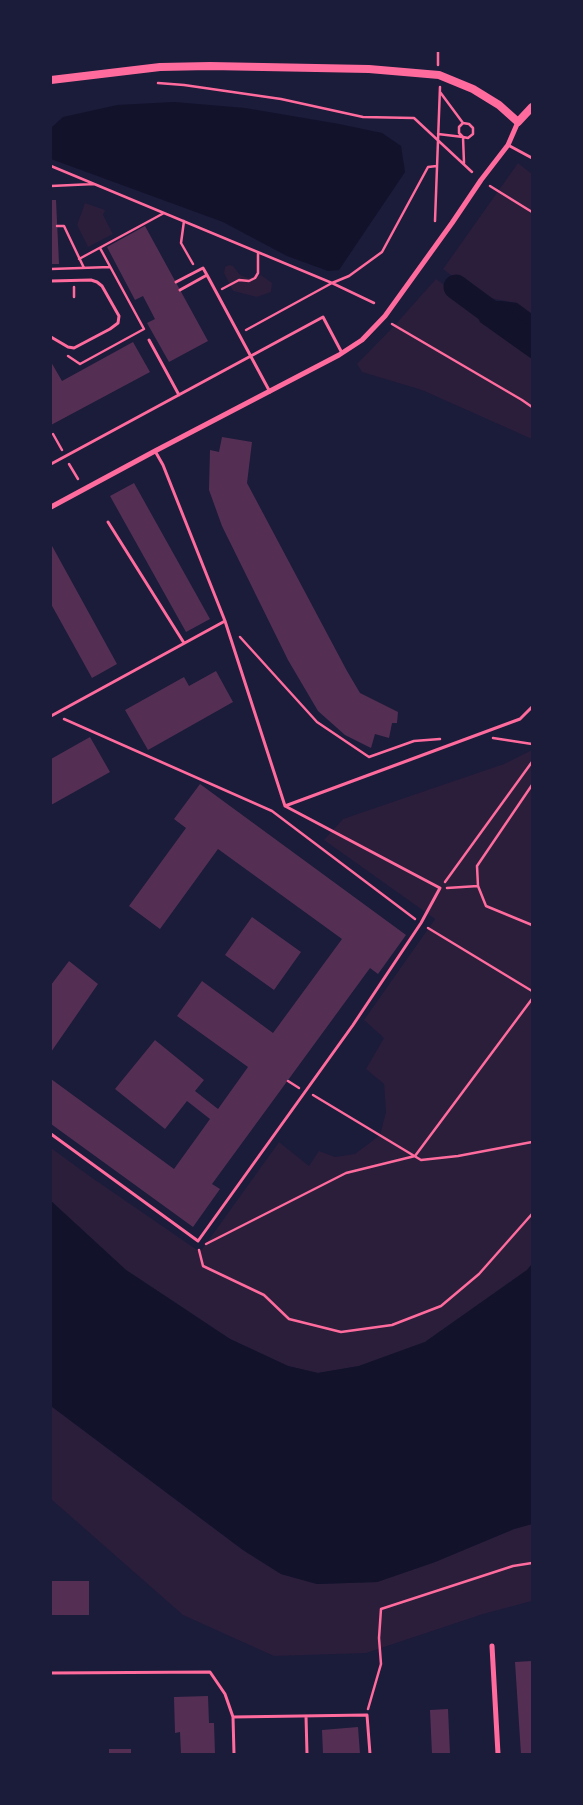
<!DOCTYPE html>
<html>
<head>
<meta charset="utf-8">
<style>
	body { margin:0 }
	#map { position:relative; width:583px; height:1805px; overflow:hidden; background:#1b1b3a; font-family:Helvetica,sans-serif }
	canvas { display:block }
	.frame { position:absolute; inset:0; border:52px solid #1b1b3a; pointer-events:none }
</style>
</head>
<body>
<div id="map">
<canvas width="583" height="1805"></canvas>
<div class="frame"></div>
</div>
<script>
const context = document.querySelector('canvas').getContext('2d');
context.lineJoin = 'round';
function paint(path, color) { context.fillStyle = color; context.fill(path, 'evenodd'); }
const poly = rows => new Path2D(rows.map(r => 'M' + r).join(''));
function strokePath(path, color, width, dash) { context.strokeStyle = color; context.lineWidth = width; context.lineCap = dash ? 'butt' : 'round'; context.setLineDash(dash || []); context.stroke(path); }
paint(poly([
	[518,163,532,174,532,314,517,303,478,296,443,269],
	[85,203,105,210,103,215,113,234,88,247,77,225],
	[229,265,233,266,240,275,248,278,261,275,272,283,271,292,257,297,233,291,224,273,225,267],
	[436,279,470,304,480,322,532,359,532,439,422,390,362,372,357,364,394,326],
	[532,750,532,1264,527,1270,425,1342,359,1366,318,1373,288,1366,230,1339,126,1270,51,1201,51,1148,88,1175,200,1252,279,1142,309,1166,319,1151,335,1157,355,1154,380,1135,386,1112,384,1084,366,1069,384,1038,364,1020,435,919,324,840,343,819,504,764],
	[51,1406,243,1550,281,1574,317,1584,377,1582,435,1562,514,1529,532,1524,532,1601,483,1614,366,1653,274,1656,183,1615,51,1499]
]), '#2a1e3b');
paint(poly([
	[174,102,245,108,339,124,382,133,401,146,405,172,339,270,328,271,287,256,223,222,51,159,51,128,63,117,117,105],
	[475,301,501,301,517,303,532,314,532,359,480,322],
	[51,1201,126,1270,230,1339,288,1366,318,1373,359,1366,425,1342,527,1270,532,1264,532,1524,514,1529,435,1562,377,1582,317,1584,281,1574,243,1550,51,1406]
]), '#12122b');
strokePath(poly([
	[456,287,532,343]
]), '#12122b', 25);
paint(poly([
	[51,200,56,200,59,264,51,264],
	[145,226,208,341,169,362,147,323,155,319,143,296,135,300,107,247],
	[133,342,150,372,51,425,51,362,62,381],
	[222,437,252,442,247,483,347,671,360,693,398,712,397,723,392,723,389,738,375,734,371,748,345,735,318,711,288,660,222,526,209,490,210,450,219,452],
	[134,483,210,619,186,632,110,496],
	[51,544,117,664,92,678,51,604],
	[216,671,233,702,148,750,125,710,184,677,189,686],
	[90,737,110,772,51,805,51,759],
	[200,784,406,935,378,974,370,968,212,1184,220,1189,193,1227,51,1124,51,1079,174,1169,210,1119,187,1101,165,1129,115,1089,155,1040,204,1080,195,1091,218,1109,248,1067,177,1016,202,981,273,1033,342,939,218,849,160,929,129,906,186,828,174,819],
	[252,917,301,952,274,990,225,955],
	[69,961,98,984,51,1052,51,985],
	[51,1581,89,1581,89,1615,51,1615],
	[532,1661,532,1754,521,1754,515,1662],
	[208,1696,209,1723,214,1723,215,1754,181,1754,180,1732,175,1733,174,1697],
	[448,1709,450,1754,432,1754,430,1710],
	[358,1727,360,1754,323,1754,322,1730],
	[109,1749,131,1749,131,1754,109,1754]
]), '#542f53');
strokePath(poly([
	[438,51,438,65],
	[158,83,184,85,281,99,363,117,414,118,472,172],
	[440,92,463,123,469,124,473,128,473,134,468,138,463,137,459,133,459,127,463,123],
	[438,134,463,137,464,163],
	[51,166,332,283,374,303],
	[51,186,94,184],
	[490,186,532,212],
	[184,221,181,243,193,264],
	[435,221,440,87],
	[57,226,64,226,84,268],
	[79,259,164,213],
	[51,269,110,267],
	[74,287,74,297],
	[222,289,239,280,249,281,255,278,258,273,258,252],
	[392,324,522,400,532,407],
	[246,330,332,283,349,276,382,252,428,167,437,166],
	[68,356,80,364,144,329,100,248],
	[53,434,62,450],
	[69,464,78,479],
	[240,637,317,722,369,757,414,741,440,739],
	[64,719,272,811,415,919],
	[493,738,532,744],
	[532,785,477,866,478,886,486,906,532,925],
	[445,882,532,762],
	[447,888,478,886],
	[428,928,532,991],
	[288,1081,299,1088],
	[313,1095,421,1160,458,1156,532,1142],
	[206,1244,346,1173,415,1156,532,999],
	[199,1250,203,1266,264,1295,289,1319,341,1332,392,1325,441,1306,479,1274,532,1214],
	[368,1709,381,1664,379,1638,381,1609,513,1566,532,1563]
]), '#ff6b9d', 2.5);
strokePath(poly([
	[508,145,532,158],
	[51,281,91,280,97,282,102,286,119,316,118,323,110,329,74,348,68,347,51,337],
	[176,282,203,268,207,275],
	[180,290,207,275,270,392],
	[149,340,179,395],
	[155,451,163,465,225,621,285,806,520,719,532,707],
	[51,464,323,317,342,353],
	[108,522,184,643],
	[51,716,225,621],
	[51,1134,198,1241,353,1025,421,923,440,888,285,806],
	[51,1673,210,1672,225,1694,233,1717,234,1754],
	[306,1716,307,1754],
	[233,1717,367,1715,370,1754]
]), '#ff6b9d', 3);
strokePath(poly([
	[51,507,155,451,339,355,362,340,385,316,452,223,481,180,508,145,518,122],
	[492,1646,498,1754]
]), '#ff6b9d', 5);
strokePath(poly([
	[51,80,160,67,210,66,369,69,439,75,473,89,499,105,518,122,532,107]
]), '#ff6b9d', 8);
</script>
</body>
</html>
